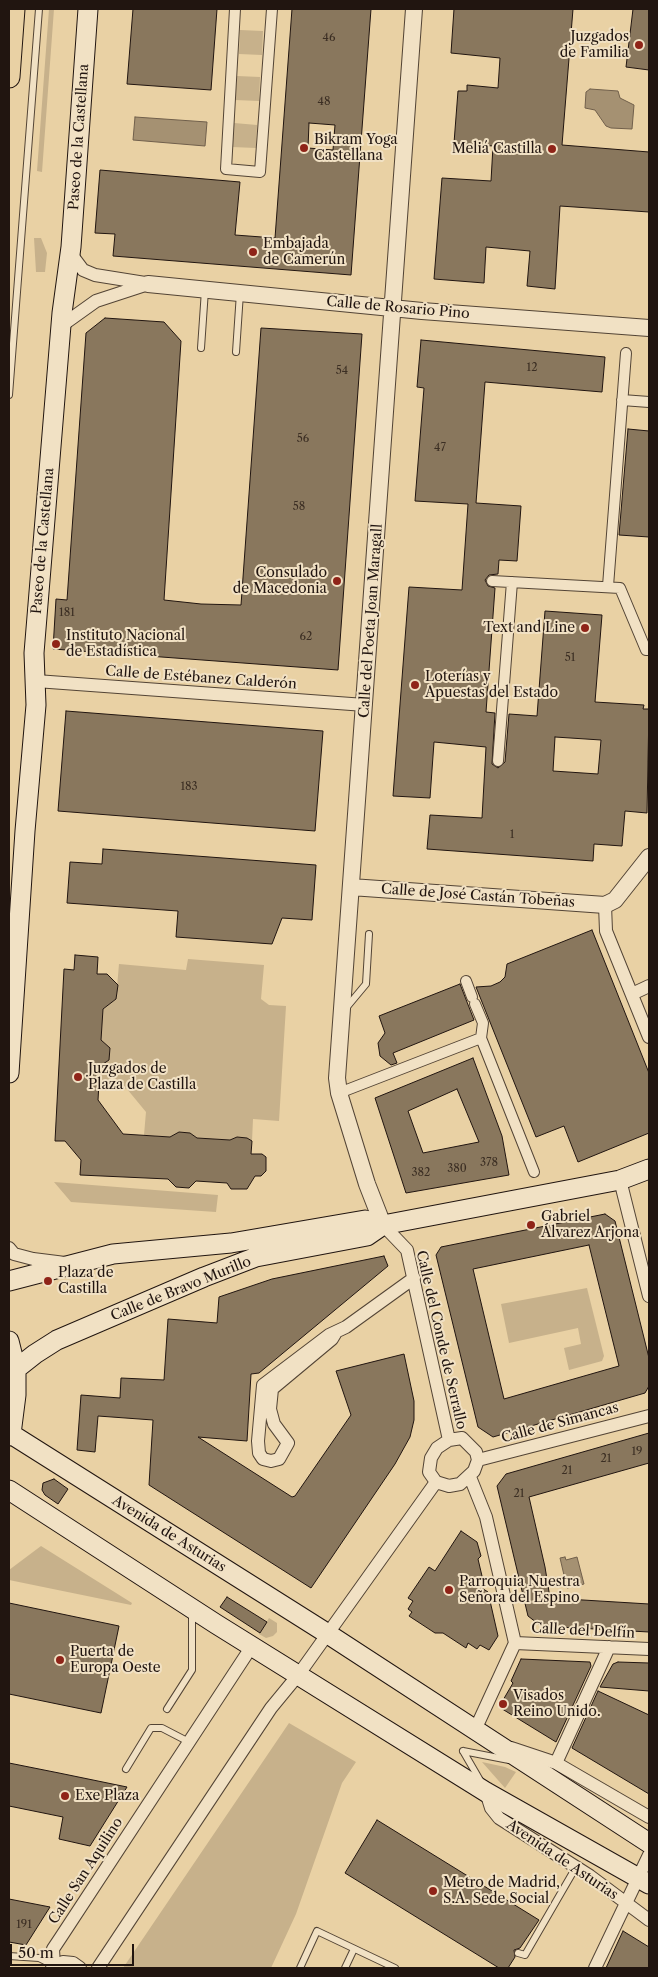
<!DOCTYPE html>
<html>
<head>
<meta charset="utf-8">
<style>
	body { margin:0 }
	#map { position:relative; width:658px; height:1977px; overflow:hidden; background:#e9d1a4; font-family:"Libre Caslon Text",serif }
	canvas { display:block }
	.frame { position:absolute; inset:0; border:10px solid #211510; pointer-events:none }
	.scale { position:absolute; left:10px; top:1944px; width:124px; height:22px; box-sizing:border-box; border:2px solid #211510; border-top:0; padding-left:6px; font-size:15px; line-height:18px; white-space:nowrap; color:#211510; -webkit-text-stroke:4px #f1e1c4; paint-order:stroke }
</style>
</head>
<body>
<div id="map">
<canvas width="658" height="1977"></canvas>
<div class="frame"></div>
<div class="scale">50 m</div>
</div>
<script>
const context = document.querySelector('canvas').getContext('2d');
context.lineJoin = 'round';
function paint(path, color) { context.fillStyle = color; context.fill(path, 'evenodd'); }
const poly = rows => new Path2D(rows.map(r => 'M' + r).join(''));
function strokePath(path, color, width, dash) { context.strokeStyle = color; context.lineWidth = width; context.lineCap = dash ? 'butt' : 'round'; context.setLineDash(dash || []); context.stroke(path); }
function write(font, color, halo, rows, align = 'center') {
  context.font = font + ' "Libre Caslon Text",serif'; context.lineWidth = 4; context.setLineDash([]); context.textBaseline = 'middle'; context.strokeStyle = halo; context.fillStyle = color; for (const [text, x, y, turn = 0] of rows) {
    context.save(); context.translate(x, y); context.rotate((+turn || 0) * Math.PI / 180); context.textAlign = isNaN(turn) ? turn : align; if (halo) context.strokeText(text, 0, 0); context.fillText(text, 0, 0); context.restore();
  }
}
paint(poly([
	[49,9,54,9,42,172,37,171],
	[240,30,263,31,262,55,239,54],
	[237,76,260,77,259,101,235,100],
	[234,123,257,125,256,148,232,147],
	[34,238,41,238,47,253,45,272,36,272],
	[188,959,264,965,261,999,269,1005,286,1006,279,1121,253,1119,252,1141,247,1138,237,1137,230,1140,197,1138,190,1133,179,1132,170,1137,144,1135,146,1112,127,1089,98,1087,100,1066,109,1060,110,1048,101,1040,103,1009,116,999,119,964,186,970],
	[54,1182,218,1195,216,1212,71,1202],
	[587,1288,604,1356,602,1361,569,1370,564,1348,581,1344,578,1328,509,1343,501,1304],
	[41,1546,132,1603,131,1605,9,1580,9,1570],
	[269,1618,277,1623,277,1632,273,1636,266,1638,259,1634],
	[289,1723,356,1762,342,1783,296,1914,271,1968,123,1968],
	[482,1762,505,1767,516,1772,505,1788]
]), '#c7b18b');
const water = poly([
	[590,89,618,91,620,98,634,105,632,129,611,128,606,126,595,110,585,108,586,92,590,89],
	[135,117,207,122,205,146,133,140,135,117],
	[565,1557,566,1560,577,1557,584,1584,567,1588,560,1558,565,1557]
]);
paint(water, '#a59172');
strokePath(water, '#705f4b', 1);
const building = poly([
	[133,9,217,9,211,90,127,84,133,9],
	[292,9,371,9,351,275,113,256,115,234,95,233,100,170,240,182,235,235,275,238,292,9],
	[309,123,335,125,333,150,308,148,309,123],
	[454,9,573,9,562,145,649,152,649,212,560,206,555,289,527,286,530,251,486,247,484,283,434,279,442,178,491,181,493,146,454,143,458,91,467,91,467,85,498,88,500,58,451,53,454,9],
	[633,9,649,9,649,70,626,67,633,9],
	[105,318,164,322,181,341,164,600,201,604,241,605,261,328,362,334,338,670,53,649,56,599,67,600,86,333,105,318],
	[421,340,605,357,602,392,485,382,476,503,521,506,517,561,499,560,498,574,489,575,485,580,488,586,495,588,486,712,495,713,492,764,498,768,505,762,509,714,537,716,545,611,602,615,595,702,644,705,643,709,649,709,647,813,625,811,622,846,594,844,593,861,427,849,430,815,482,818,486,747,434,742,430,798,393,796,409,587,462,590,468,504,415,501,424,388,417,387,421,340],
	[555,737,601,740,598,774,553,771,555,737],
	[628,429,649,431,649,537,619,535,628,429],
	[66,711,323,731,315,831,58,811,66,711],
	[103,849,316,865,312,920,282,918,272,944,176,937,178,911,67,903,70,862,102,864,103,849],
	[592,930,649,1073,649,1133,578,1162,564,1126,536,1137,476,987,491,986,500,982,505,977,507,964,592,930],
	[75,955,98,957,97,974,107,974,118,985,116,999,103,1009,101,1040,110,1048,109,1060,100,1066,98,1100,123,1134,170,1137,179,1132,190,1133,197,1138,230,1140,237,1137,247,1138,252,1141,251,1154,262,1154,266,1157,266,1171,261,1176,255,1176,247,1189,231,1189,227,1183,196,1181,189,1188,176,1187,168,1179,80,1175,81,1160,65,1141,55,1141,64,969,74,970,75,955],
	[460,984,474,1020,393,1053,397,1063,391,1065,380,1056,378,1043,385,1033,379,1016,460,984],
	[473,1058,502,1136,509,1175,406,1193,375,1098,473,1058],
	[457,1089,479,1142,423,1153,408,1111,457,1089],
	[605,1214,615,1221,649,1358,649,1386,645,1393,493,1437,478,1427,436,1255,441,1247,605,1214],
	[589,1245,619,1366,504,1399,473,1269,589,1245],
	[384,1256,388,1266,259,1373,251,1374,247,1441,198,1437,292,1497,295,1496,351,1415,336,1371,404,1354,414,1401,414,1420,410,1437,395,1464,311,1588,149,1485,153,1420,98,1416,95,1452,77,1450,81,1395,120,1398,121,1378,164,1380,168,1319,217,1323,219,1297,272,1279,384,1256],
	[649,1433,649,1463,529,1497,545,1567,550,1598,649,1604,649,1632,541,1626,528,1616,497,1486,506,1474,649,1433],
	[54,1479,68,1489,58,1504,45,1495,42,1490,43,1483,54,1479],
	[461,1531,477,1542,481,1556,478,1559,482,1576,477,1585,488,1592,498,1636,489,1650,480,1645,477,1649,468,1643,466,1648,443,1633,435,1633,409,1616,412,1612,408,1609,413,1601,408,1598,429,1567,435,1571,461,1531],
	[227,1597,267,1622,260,1633,220,1607,227,1597],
	[9,1603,119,1626,101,1713,9,1694,9,1603],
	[521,1659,590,1662,591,1666,556,1742,499,1707,513,1683,511,1681,521,1659],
	[618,1662,649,1663,649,1691,600,1687,613,1664,618,1662],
	[598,1691,649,1715,649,1794,572,1748,598,1691],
	[9,1763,59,1773,127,1787,90,1846,59,1839,63,1817,9,1806,9,1763],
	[377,1820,539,1920,520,1948,514,1950,515,1957,508,1968,499,1968,345,1873,377,1820],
	[9,1899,50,1907,26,1945,9,1942,9,1899],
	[623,1931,649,1947,649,1968,606,1968,623,1931]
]);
paint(building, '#89775d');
strokePath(building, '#211510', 1);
const service = poly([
	[201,348,205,290],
	[236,352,240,293],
	[9,395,39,9],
	[346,1008,366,984,369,934],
	[167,1709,192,1670,192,1612],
	[463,1751,509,1760],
	[463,1751,481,1782],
	[126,1769,151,1728,162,1728,189,1742],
	[518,1953,525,1955,576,1867],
	[9,1956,39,1958,53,1965],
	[300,1968,317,1931,395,1968],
	[345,1968,354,1949]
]);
const pedestrian = poly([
	[235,9,226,169,260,172,272,9],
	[622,400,649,402],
	[492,581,620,588,646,650,649,650],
	[608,586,626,353],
	[498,761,512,582],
	[466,981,472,997],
	[481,1038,534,1172],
	[339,1093,481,1038,483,1023,475,1004]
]);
const minor = poly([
	[71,250,74,258,83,270,95,275,145,283],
	[61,326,96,301,148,284],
	[36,681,365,705],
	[605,905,606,931,649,1037],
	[632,994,649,986],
	[620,1180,649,1296],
	[383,1225,407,1250,449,1440],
	[9,1248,14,1254,33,1259,65,1263],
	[335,1334,332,1339,272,1389,270,1409,274,1424,288,1443,279,1459,271,1461,263,1459,259,1453,258,1441,263,1385,329,1335,346,1327,414,1278],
	[462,1438,476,1452,478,1460,474,1471,460,1484,449,1486,436,1482,429,1472,431,1458,437,1448,449,1440,462,1438],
	[478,1460,649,1416],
	[470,1477,486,1517,515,1643,475,1730],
	[515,1643,649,1649],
	[511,1748,556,1763,649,1817],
	[556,1763,609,1647],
	[486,1792,491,1808,499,1818,590,1876,649,1920],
	[54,1966,53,1949,61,1937,252,1646],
	[52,1968,63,1962,73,1963,80,1968],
	[98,1968,271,1708,299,1674,436,1482],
	[595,1968,649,1855]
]);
const tertiary = poly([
	[148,284,422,311,649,328],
	[351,887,605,905,615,900,649,857],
	[383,1225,367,1184,339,1093,337,1078,414,9]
]);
const secondary = poly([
	[9,1073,25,831,36,705,34,653,62,313,71,247,88,9],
	[9,1281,113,1254,231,1243,365,1220,383,1225],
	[9,1341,16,1369,16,1395,11,1434,9,1436],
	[16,1369,35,1354,57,1340,204,1277,256,1257,367,1236,383,1225,620,1180,649,1169],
	[11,1434,328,1634,649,1843],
	[9,1490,216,1624,486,1792,649,1884]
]);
const trunk = poly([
	[9,77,14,9]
]);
strokePath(service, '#534435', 8);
strokePath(pedestrian, '#534435', 12);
strokePath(minor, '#534435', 14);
strokePath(tertiary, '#534435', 18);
strokePath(secondary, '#211510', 21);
strokePath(trunk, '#211510', 23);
strokePath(service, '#f1e1c4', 6);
strokePath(pedestrian, '#f1e1c4', 10);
strokePath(minor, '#f1e1c4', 12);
strokePath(tertiary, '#f1e1c4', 16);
strokePath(secondary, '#f1e1c4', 19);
strokePath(trunk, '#e9d1a4', 21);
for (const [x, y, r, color] of [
	[639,45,5,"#8f2418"],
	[304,148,5,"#8f2418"],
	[552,149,5,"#8f2418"],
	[253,252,5,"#8f2418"],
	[337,581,5,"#8f2418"],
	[585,628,5,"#8f2418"],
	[56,644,5,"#8f2418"],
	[415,685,5,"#8f2418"],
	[78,1077,5,"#8f2418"],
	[531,1225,5,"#8f2418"],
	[48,1281,5,"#8f2418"],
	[449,1590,5,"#8f2418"],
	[60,1660,5,"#8f2418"],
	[503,1704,5,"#8f2418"],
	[65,1796,5,"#8f2418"],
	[433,1891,5,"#8f2418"]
]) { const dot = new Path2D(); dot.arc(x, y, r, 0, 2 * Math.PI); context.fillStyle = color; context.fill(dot); strokePath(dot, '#f1e1c4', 2); }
write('11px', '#3b2e23', null, [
	["46",329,38],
	["48",324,102],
	["12",532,368],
	["54",342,371],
	["56",303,439],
	["47",440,448],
	["58",299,507],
	["181",67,613],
	["62",306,637],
	["51",570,658],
	["183",189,787],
	["1",512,835],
	["378",489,1163],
	["380",457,1169],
	["382",421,1173],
	["19",637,1452],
	["21",606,1459],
	["21",567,1471],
	["21",519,1494],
	["191",24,1925]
]);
write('14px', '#211510', '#f1e1c4', [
	["Juzgados",629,37,"right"],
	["de Familia",629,53,"right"],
	["Bikram Yoga",314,140],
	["Castellana",314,156],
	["Meliá Castilla",542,149,"right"],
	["Embajada",263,244],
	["de Camerún",263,260],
	["Consulado",327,573,"right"],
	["de Macedonia",327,589,"right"],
	["Text and Line",575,628,"right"],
	["Instituto Nacional",66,636],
	["de Estadística",66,652],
	["Loterías y",425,677],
	["Apuestas del Estado",425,693],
	["Juzgados de",88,1069],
	["Plaza de Castilla",88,1085],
	["Gabriel",541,1217],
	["Álvarez Arjona",541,1233],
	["Plaza de",58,1273],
	["Castilla",58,1289],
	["Parroquia Nuestra",459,1582],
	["Señora del Espino",459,1598],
	["Puerta de",70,1652],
	["Europa Oeste",70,1668],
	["Visados",513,1696],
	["Reino Unido.",513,1712],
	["Exe Plaza",75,1796],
	["Metro de Madrid,",443,1883],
	["S.A. Sede Social",443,1899]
], 'left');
write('14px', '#211510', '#f1e1c4', [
	["Paseo de la Castellana",79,137,-86],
	["Calle de Rosario Pino",398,308,5],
	["Paseo de la Castellana",43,541,-85],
	["Calle del Poeta Joan Maragall",371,621,-86],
	["Calle de Estébanez Calderón",201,678,4],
	["Calle de José Castán Tobeñas",478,896,4],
	["Calle de Bravo Murillo",181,1289,-22],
	["Calle del Conde de Serrallo",441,1340,77],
	["Calle de Simancas",560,1423,-15],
	["Avenida de Asturias",169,1534,32],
	["Calle del Delfín",583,1631,3],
	["Avenida de Asturias",562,1860,34],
	["Calle San Aquilino",86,1871,-57]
]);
</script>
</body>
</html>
